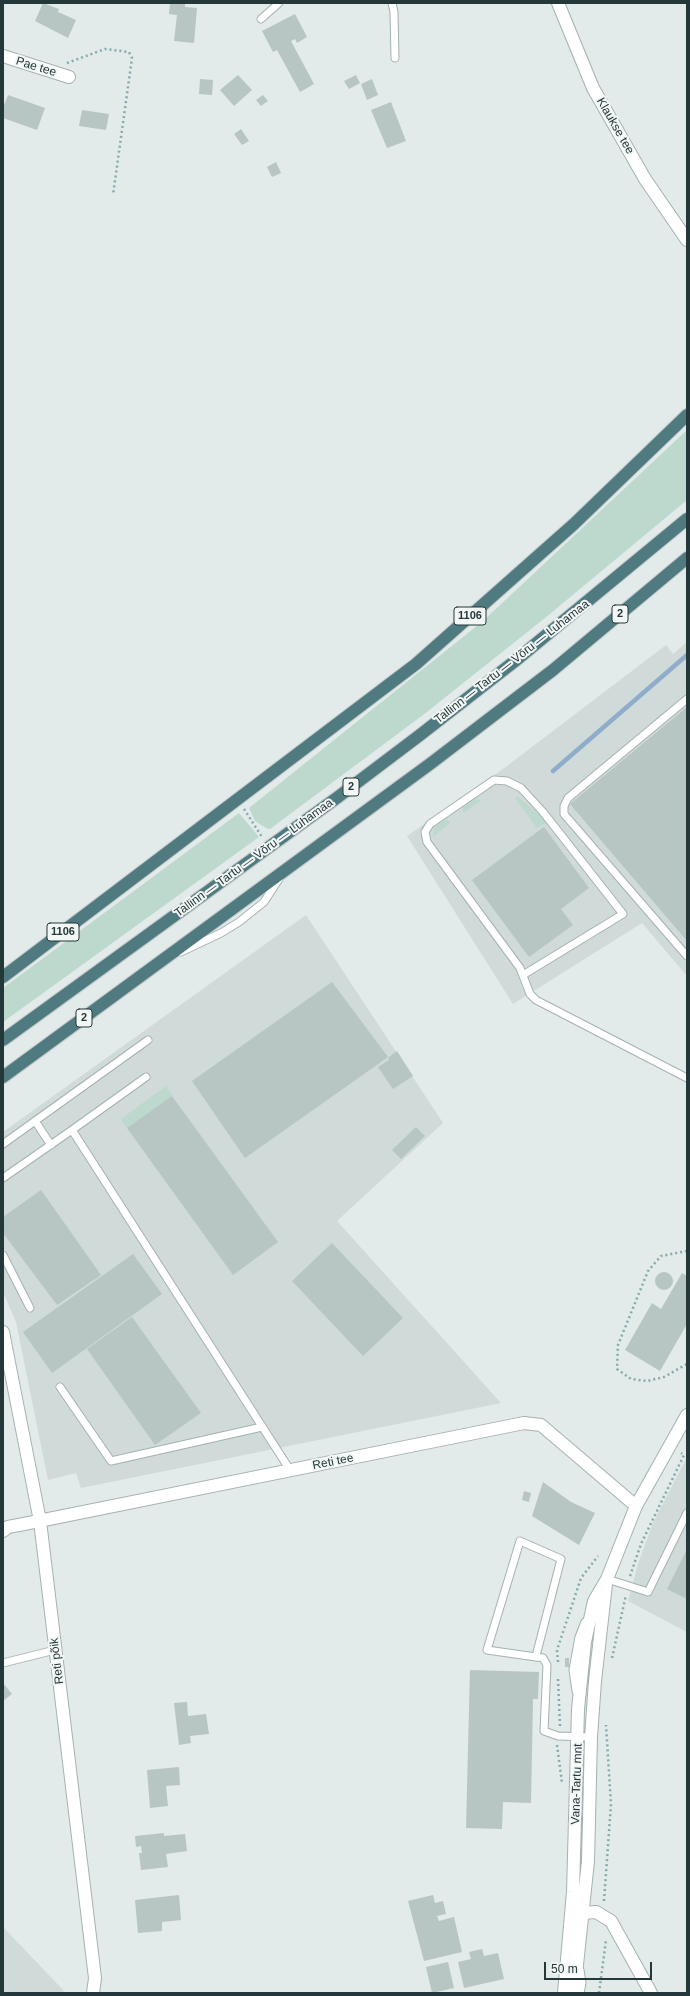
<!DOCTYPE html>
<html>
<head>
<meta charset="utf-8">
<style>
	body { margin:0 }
	#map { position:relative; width:690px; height:1996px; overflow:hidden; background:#e2eaea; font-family:Helvetica,sans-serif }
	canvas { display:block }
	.frame { position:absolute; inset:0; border:4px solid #243839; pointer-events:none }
	.scale { position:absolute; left:544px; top:1962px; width:108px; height:18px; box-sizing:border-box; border:2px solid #243839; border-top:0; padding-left:5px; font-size:12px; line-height:14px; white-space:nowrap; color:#243839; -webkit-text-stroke:3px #f2f7f6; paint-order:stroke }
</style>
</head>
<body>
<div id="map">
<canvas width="690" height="1996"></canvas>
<div class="frame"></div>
<div class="scale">50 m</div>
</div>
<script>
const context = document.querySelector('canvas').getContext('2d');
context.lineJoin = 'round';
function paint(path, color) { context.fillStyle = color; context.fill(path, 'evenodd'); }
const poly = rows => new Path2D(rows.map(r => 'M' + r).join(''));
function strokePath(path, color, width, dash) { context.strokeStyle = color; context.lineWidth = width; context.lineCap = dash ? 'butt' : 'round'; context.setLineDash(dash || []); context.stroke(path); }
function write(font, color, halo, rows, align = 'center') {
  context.font = font + ' Helvetica,sans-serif'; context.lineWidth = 4; context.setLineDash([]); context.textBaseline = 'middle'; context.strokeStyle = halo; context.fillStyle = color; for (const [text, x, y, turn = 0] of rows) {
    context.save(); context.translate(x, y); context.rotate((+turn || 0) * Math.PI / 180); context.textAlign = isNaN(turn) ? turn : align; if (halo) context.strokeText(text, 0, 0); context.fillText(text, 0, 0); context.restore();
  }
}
paint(poly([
	[687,642,687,976,642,923,513,1004,407,836,507,766,666,645,673,654],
	[306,915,443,1123,337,1221,501,1403,81,1488,76,1473,48,1480,16,1322,3,1292,3,1132],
	[687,1457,687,1632,628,1601,638,1564,653,1523],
	[3,1927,64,1991,61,1993,3,1993]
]), '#d0dad9');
paint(poly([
	[687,430,687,500,545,618,423,715,270,829,266,828,255,821,249,808,483,621],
	[517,796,541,816,546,823,537,828,515,798],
	[477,798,481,801,463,813,463,807],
	[239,813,259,837,3,1022,3,988],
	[447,819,450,823,433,837,434,827],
	[166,1086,172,1096,127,1128,121,1119]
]), '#bdd9ce');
strokePath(poly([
	[553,771,687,655]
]), '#8fadca', 4.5);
paint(poly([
	[43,3,59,9,58,12,76,20,68,38,35,21],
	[170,3,185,3,185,7,197,8,194,43,174,41,177,15,169,14],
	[295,14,307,37,297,43,295,39,291,41,314,84,300,92,277,50,273,52,262,31],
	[238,75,252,90,234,106,220,90],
	[356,75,360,83,349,89,344,81],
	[200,79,213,80,212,95,199,94],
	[372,79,378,95,367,100,361,84],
	[8,95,45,108,37,130,3,118,3,108],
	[263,95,268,101,261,106,256,100],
	[391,102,406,141,387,148,371,110],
	[82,110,109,114,106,130,79,126],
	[241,129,249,141,242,145,234,134],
	[276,162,281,173,272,177,267,167],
	[687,707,687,941,570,804],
	[544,827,589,888,561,909,573,925,529,957,472,880],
	[332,982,388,1057,245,1158,192,1081],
	[397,1051,413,1076,393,1089,378,1067,389,1060,388,1058],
	[172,1096,278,1242,233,1275,127,1128],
	[416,1127,425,1136,401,1159,392,1150],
	[41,1190,101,1275,57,1305,3,1233,3,1217],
	[332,1243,403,1318,363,1356,292,1281],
	[133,1254,162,1294,52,1373,23,1332],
	'655 1281a9 9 0 1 1 18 0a9 9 0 1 1-18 0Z',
	[682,1273,687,1276,687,1324,660,1371,625,1350,652,1303,661,1309],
	[132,1317,201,1413,155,1445,87,1349],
	[543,1482,571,1502,595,1513,579,1545,532,1516],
	[524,1491,531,1493,529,1502,522,1500],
	[687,1549,687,1599,667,1589],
	[565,1658,569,1658,569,1667,565,1667],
	[470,1670,539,1672,538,1699,533,1699,531,1803,503,1802,502,1829,466,1828],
	[3,1683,12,1694,3,1701],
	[187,1702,188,1716,206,1714,209,1734,190,1736,191,1743,179,1745,174,1703],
	[179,1767,180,1785,166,1786,168,1806,150,1808,147,1770],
	[164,1833,164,1836,185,1834,187,1851,166,1854,168,1867,141,1870,139,1853,142,1853,141,1846,136,1847,135,1836],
	[179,1895,181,1920,162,1922,162,1931,138,1933,135,1900],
	[433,1895,435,1903,443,1901,446,1914,437,1916,439,1921,454,1917,462,1952,424,1961,408,1901],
	[482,1949,484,1956,498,1953,504,1979,464,1988,458,1962,471,1959,469,1952],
	[448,1962,454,1988,432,1993,426,1967]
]), '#b7c5c3');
const service = poly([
	[392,3,394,12,395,58],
	[261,19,279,3],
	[687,699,568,798,564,806,564,814,687,956],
	[181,952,221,933,239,922,264,902,279,879],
	[523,975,623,914,543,812,521,788,507,781,494,780,430,824,425,832,427,842,520,968,530,994,536,1000,687,1078],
	[35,1121,51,1145],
	[72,1130,146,1077],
	[3,1144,148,1040],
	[3,1178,72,1130,290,1470],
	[3,1255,30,1308],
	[60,1387,111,1461,262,1427],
	[607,1579,648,1592,687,1513],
	[536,1656,561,1559,520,1541,487,1650,543,1658,547,1665,544,1731,558,1736,591,1737],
	[3,1663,55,1650],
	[576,1691,573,1670,579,1637,585,1622],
	[580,1993,582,1983,580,1970]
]);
const minor = poly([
	[558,3,593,88,645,179,687,240],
	[3,56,69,77],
	[3,1332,40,1521,95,1978,93,1993],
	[3,1531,8,1527,24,1524,524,1423,541,1425,636,1506],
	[583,1913,596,1912,611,1921,651,1993]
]);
const tertiary = poly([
	[564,1993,573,1892,578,1709,585,1642,594,1601,607,1579,636,1506,687,1415],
	[574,1993,588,1861,591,1737,595,1681,606,1584]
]);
const trunk = poly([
	[3,977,416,664,574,524,687,415],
	[3,1040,338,797,420,735,515,661,687,519],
	[3,1077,430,764,553,670,687,558]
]);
strokePath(service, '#a5b1b1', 9);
strokePath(minor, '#a5b1b1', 14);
strokePath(tertiary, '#a5b1b1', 14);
strokePath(trunk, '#c2c7c8', 14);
strokePath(poly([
	[67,63,105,49,129,52,132,58,113,195],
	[244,809,262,837],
	[687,1251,661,1256,648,1271,618,1345,617,1369,631,1379,647,1381,664,1377,687,1364],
	[630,1576,641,1544,684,1455,681,1453],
	[612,1658,626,1595],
	[558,1662,557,1650,581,1578,598,1556],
	[558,1679,560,1726],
	[557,1745,562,1783],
	[604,1901,611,1804,606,1725],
	[599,1993,606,1940]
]), '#85aaab', 2.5, [2, 3]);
strokePath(service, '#fff', 7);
strokePath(minor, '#fff', 12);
strokePath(tertiary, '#fff', 12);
strokePath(trunk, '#4f7a7f', 12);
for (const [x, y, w] of [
	[620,614,16],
	[470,616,32],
	[351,787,16],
	[63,932,32],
	[84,1018,16]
]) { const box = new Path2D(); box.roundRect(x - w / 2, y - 9, w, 18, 3); context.fillStyle = '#f2f7f6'; context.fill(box); strokePath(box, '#243839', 1); }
write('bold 11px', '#243839', null, [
	["2",620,614],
	["1106",470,616],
	["2",351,787],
	["1106",63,932],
	["2",84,1018]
]);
write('12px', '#243839', '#f2f7f6', [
	["Pae tee",36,67,17],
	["Klaukse tee",615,126,60],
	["Tallinn — Tartu — Võru — Luhamaa",512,662,-38],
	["Tallinn — Tartu — Võru — Luhamaa",254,858,-36],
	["Reti tee",333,1462,-11],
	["Reti põik",57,1661,-97],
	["Vana-Tartu mnt",577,1784,-88]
]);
</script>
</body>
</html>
